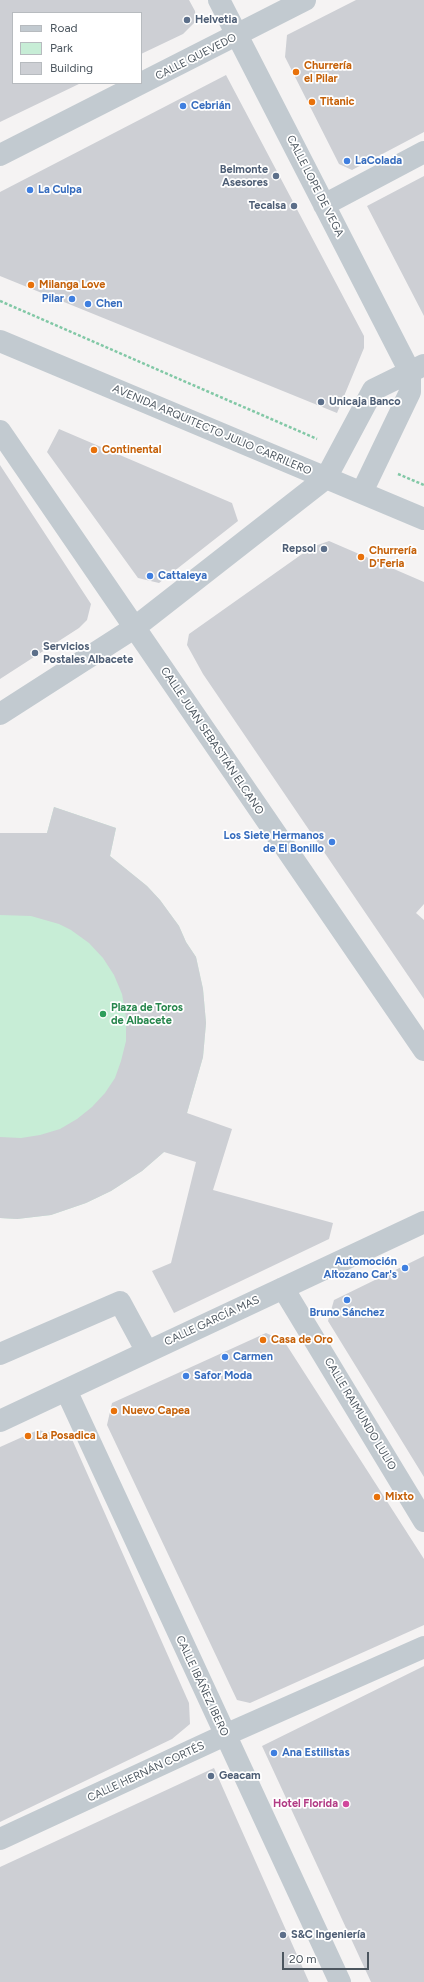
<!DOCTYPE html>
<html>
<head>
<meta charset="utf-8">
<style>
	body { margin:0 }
	#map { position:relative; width:424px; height:1982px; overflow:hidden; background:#f5f3f3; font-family:Figtree,sans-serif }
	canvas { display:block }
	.legend { position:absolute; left:12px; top:12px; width:130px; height:72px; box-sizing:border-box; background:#fff; border:1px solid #b7bbbf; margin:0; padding:5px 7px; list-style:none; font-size:12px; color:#4c565f }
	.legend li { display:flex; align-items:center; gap:8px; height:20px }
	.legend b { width:20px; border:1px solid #b7bbbf }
	.scale { position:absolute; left:282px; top:1952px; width:87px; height:18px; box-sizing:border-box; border:2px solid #4c565f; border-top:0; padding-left:5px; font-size:12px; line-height:14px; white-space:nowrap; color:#4c565f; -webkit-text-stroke:3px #fff; paint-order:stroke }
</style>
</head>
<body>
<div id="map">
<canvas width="424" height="1982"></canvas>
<ul class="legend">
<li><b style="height:5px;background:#c2cad0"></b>Road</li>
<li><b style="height:11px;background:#c7edd6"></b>Park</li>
<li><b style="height:11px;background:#cdcfd4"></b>Building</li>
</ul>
<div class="scale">20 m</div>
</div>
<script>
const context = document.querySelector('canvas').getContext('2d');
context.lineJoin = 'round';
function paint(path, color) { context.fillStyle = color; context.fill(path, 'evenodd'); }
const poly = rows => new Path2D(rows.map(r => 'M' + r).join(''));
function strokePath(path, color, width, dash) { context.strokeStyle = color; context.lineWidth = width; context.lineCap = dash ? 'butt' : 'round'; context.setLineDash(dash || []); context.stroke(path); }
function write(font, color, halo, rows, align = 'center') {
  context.font = font + ' Figtree,sans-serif'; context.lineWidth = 3.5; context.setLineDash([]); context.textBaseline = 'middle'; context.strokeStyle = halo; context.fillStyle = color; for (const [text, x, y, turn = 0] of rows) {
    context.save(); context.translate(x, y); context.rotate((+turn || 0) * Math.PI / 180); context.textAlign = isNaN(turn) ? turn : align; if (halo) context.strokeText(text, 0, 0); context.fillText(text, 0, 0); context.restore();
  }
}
paint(poly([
	[54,807,116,828,110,856,147,886,160,900,179,926,186,942,196,957,203,989,206,1023,203,1057,187,1113,164,1152,142,1171,111,1191,86,1203,51,1215,17,1219,0,1218,0,834,47,833]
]), '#c7edd6');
paint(poly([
	[0,0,189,0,195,11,196,21,183,34,141,54,141,13,13,13,13,83,81,83,0,122],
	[356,0,424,0,424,132,352,170,339,164,285,57,287,35],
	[226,75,364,336,364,348,337,413,0,276,0,192],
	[424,176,424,316,367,206],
	[59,429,232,503,238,521,159,583,138,578,47,452],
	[0,465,91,604,87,620,79,628,0,679],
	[329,541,424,582,424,904,416,913,424,920,424,999,203,674,187,645,189,634,312,547],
	[54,807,116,828,110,856,147,886,160,900,179,926,186,942,196,957,203,989,206,1023,203,1057,187,1113,232,1129,213,1190,333,1223,329,1239,174,1313,152,1271,171,1263,196,1162,164,1152,142,1171,111,1191,86,1203,51,1215,17,1219,0,1218,0,1137,21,1138,40,1135,60,1129,77,1119,92,1107,105,1093,115,1078,121,1061,126,1041,126,1017,122,994,114,975,103,958,89,943,71,930,59,924,31,916,0,915,0,833,47,833],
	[424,1256,424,1477,328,1321,334,1300],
	[266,1333,284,1341,424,1559,424,1625,250,1703,237,1700,107,1425,112,1403],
	[38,1430,71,1437,189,1703,190,1724,172,1739,0,1822,0,1447],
	[424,1666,424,1982,371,1982,262,1746],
	[214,1768,309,1982,0,1982,0,1867]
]), '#cdcfd4');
strokePath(poly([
	[0,301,317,439],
	[398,474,424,485]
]), '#82c8a6', 2.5, [3, 2]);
strokePath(poly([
	[219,0,410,372,410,392,362,492],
	[0,155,305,0],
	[324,205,424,152],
	[0,341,424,519],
	[0,431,424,1050],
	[0,714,134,628,326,478,373,390,424,365],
	[283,1288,424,1521],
	[0,1354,120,1302,147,1352],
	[66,1390,340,1982],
	[0,1421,424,1222],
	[0,1839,225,1735,424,1647]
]), '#c2cad0', 22);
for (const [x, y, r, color] of [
	[187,20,4,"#5c6f8a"],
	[296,72,4,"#e8710a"],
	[312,102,4,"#e8710a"],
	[183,106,4,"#3f7fe0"],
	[347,161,4,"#3f7fe0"],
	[276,176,4,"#5c6f8a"],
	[30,190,4,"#3f7fe0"],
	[294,206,4,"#5c6f8a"],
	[31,285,4,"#e8710a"],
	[72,299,4,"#3f7fe0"],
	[88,304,4,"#3f7fe0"],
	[321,402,4,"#5c6f8a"],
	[94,450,4,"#e8710a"],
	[324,549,4,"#5c6f8a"],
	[361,557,4,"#e8710a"],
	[150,576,4,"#3f7fe0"],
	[35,653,4,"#5c6f8a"],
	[332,842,4,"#3f7fe0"],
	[103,1014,4,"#2e9e5b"],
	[405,1268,4,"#3f7fe0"],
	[347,1300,4,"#3f7fe0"],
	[263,1340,4,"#e8710a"],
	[225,1357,4,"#3f7fe0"],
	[186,1376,4,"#3f7fe0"],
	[114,1411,4,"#e8710a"],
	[28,1436,4,"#e8710a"],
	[377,1497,4,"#e8710a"],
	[274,1753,4,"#3f7fe0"],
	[211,1776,4,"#5c6f8a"],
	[346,1804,4,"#d1479c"],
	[283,1935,4,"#5c6f8a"]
]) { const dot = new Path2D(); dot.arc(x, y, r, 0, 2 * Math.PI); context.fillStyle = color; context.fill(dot); strokePath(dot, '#fff', 1.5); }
write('bold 11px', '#4e5e75', '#fff', [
	["Helvetia",195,20],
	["Belmonte",268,170,"right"],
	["Asesores",268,183,"right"],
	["Tecalsa",286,206,"right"],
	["Unicaja Banco",329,402],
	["Repsol",316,549,"right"],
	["Servicios",43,647],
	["Postales Albacete",43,660],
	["Geacam",219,1776],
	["S&C Ingeniería",291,1935]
], 'left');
write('11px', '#4c565f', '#fff', [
	["CALLE QUEVEDO",196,57,-27],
	["CALLE LOPE DE VEGA",315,186,63],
	["AVENIDA ARQUITECTO JULIO CARRILERO",212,430,23],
	["CALLE JUAN SEBASTIÁN ELCANO",212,741,56],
	["CALLE GARCÍA MAS",212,1321,-25],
	["CALLE RAIMUNDO LULIO",360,1414,59],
	["CALLE IBÁÑEZ IBERO",202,1686,65],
	["CALLE HERNÁN CORTÉS",146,1772,-25]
]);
write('bold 11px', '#c56008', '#fff', [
	["Churrería",304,66],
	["el Pilar",304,79],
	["Titanic",320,102],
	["Milanga Love",39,285],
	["Continental",102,450],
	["Churrería",369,551],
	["D'Feria",369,564],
	["Casa de Oro",271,1340],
	["Nuevo Capea",122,1411],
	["La Posadica",36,1436],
	["Mixto",385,1497]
], 'left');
write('bold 11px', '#366cbe', '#fff', [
	["Cebrián",191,106],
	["LaColada",355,161],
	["La Culpa",38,190],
	["Pilar",64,299,"right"],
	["Chen",96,304],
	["Cattaleya",158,576],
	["Los Siete Hermanos",324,836,"right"],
	["de El Bonillo",324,849,"right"],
	["Automoción",397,1262,"right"],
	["Altozano Car's",397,1275,"right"],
	["Bruno Sánchez",347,1313,"center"],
	["Carmen",233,1357],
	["Safor Moda",194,1376],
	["Ana Estilistas",282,1753]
], 'left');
write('bold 11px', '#27864d', '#fff', [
	["Plaza de Toros",111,1008],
	["de Albacete",111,1021]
], 'left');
write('bold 11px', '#b23c85', '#fff', [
	["Hotel Florida",338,1804]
], 'right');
</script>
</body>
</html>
